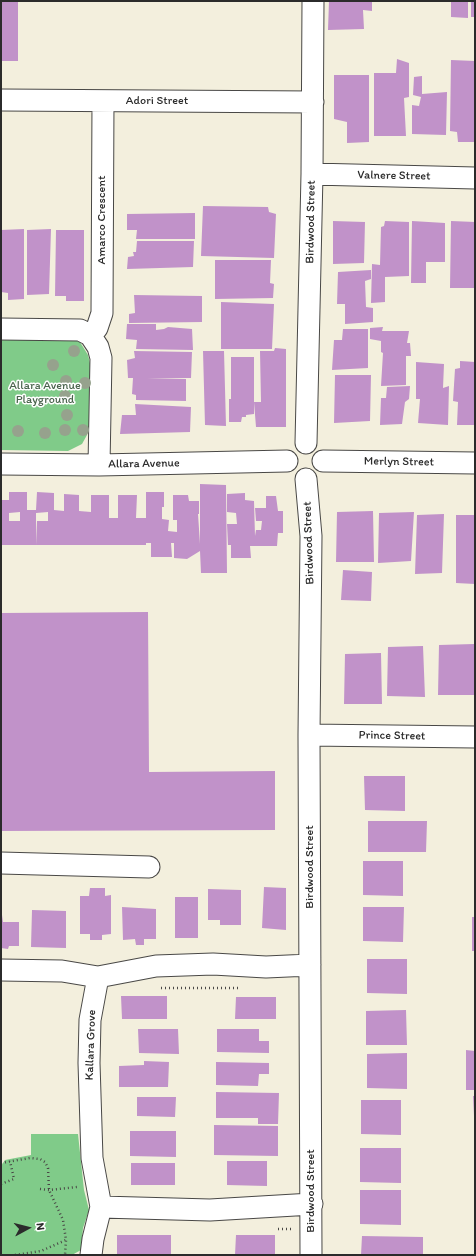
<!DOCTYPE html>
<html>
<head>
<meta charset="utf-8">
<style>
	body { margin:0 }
	#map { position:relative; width:476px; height:1256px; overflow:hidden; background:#f3efdd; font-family:Itim,sans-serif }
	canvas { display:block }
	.frame { position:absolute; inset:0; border:2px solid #2b2b2b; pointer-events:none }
	.north { position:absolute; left:8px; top:1208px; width:40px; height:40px; -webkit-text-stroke:3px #fff; paint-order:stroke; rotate:83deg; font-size:11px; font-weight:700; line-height:16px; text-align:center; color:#2b2b2b }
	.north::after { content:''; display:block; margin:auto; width:14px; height:18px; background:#2b2b2b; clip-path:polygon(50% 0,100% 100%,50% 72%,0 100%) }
</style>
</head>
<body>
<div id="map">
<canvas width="476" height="1256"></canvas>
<div class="frame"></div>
<div class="north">N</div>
</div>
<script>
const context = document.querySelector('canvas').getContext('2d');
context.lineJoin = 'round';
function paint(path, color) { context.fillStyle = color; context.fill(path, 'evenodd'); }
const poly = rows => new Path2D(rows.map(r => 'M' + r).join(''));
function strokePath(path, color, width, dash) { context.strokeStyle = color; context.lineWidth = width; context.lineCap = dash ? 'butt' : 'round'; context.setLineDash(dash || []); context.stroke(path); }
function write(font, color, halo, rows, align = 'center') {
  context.font = font + ' Itim,sans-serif'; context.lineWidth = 3; context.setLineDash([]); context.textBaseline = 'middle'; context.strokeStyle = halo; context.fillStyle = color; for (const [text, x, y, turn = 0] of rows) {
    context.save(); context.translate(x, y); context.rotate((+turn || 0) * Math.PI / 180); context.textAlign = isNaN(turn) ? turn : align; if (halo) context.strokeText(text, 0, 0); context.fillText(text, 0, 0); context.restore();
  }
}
paint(poly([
	[71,339,80,342,88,355,90,363,90,423,87,435,82,444,68,451,1,450,1,340],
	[31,1134,78,1134,84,1190,89,1210,83,1228,81,1250,72,1255,1,1255,1,1166,5,1160,31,1155]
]), '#80cb89');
paint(poly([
	[1,1,18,1,18,61,1,61],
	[329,1,372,1,372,11,363,10,364,29,328,30],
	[451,1,468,1,468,18,451,17],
	[471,1,475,1,475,17,471,17],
	[397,59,409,63,409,97,404,98,406,136,374,136,374,73,396,73],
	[451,60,475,61,475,142,458,142,457,132,450,131],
	[334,75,369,75,369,142,347,143,347,122,334,119],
	[422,76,422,94,447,92,446,135,412,134,412,105,419,106,421,97,413,95,414,77],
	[203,206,268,207,269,212,276,214,274,258,201,256],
	[195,213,195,239,136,239,137,230,127,230,127,214],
	[333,221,365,222,364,263,333,264],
	[385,221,409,222,409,276,385,277,385,302,371,303,372,264,380,265,381,227,384,226],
	[412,221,445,223,445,262,426,262,426,283,411,283],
	[451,221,475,222,475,288,450,288],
	[24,229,24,299,8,300,8,293,1,292,1,230],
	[51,229,49,294,27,295,27,230],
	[56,230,84,230,84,301,66,301,66,296,55,296],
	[137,241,194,241,193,267,127,269,128,257,134,256,133,252,136,252],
	[215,260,271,260,270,283,274,284,273,298,215,299],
	[371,270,371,279,365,281,366,307,373,308,373,322,345,324,345,304,337,304,338,272],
	[134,295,202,296,202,322,129,323,129,314,135,313],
	[221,302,274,304,272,349,221,349],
	[127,324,156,324,156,330,164,329,168,327,192,329,193,350,136,349,137,340,126,339],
	[383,327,382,331,409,331,407,343,410,343,411,356,406,356,406,385,381,386,383,353,381,352,381,341,370,339,370,328],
	[343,329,368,329,368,368,332,370,334,340,342,340],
	[275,348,286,349,286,427,256,427,254,402,261,402,260,351,274,351],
	[134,351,192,352,191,378,147,378,186,379,186,401,136,400,136,395,132,394,133,378,128,378,127,360,135,358],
	[203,351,224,351,226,426,205,425],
	[231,357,254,357,254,414,246,415,246,417,242,417,241,422,229,422,229,399,231,399],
	[460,361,475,362,475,425,457,425,458,402,453,401,455,369,460,368],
	[416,362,444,364,443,388,449,386,448,425,418,423,420,399,416,399],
	[335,375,371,375,370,421,334,423],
	[410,386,409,399,405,402,402,424,380,425,381,398,386,398,387,387],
	[135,404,191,407,190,432,120,434,122,415,136,415],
	[200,484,226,485,227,573,201,573,200,551,187,559,174,558,174,543,171,543,172,557,151,557,151,543,146,543,146,545,36,545,37,521,48,521,48,512,36,513,36,545,9,545,9,521,20,521,20,512,9,513,9,545,1,545,1,500,9,500,9,492,27,492,27,510,36,510,37,492,54,493,54,510,64,511,64,494,79,495,79,511,91,512,91,495,109,495,109,518,118,518,118,495,137,495,136,518,146,518,146,492,164,492,164,507,162,507,162,519,169,520,168,531,177,532,177,520,173,520,173,495,188,495,189,501,199,501,199,514,198,514,200,544],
	[245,493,245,500,254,501,255,536,256,530,261,530,262,521,256,521,255,508,266,508,266,496,276,496,278,511,283,511,283,533,278,533,277,546,250,546,251,558,231,558,231,545,228,545,227,524,237,524,236,513,227,512,227,494],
	[373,511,374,562,336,562,337,512],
	[414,512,411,561,378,563,379,513],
	[444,514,442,573,415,574,417,515],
	[456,515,475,515,475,584,456,583],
	[343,570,372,572,371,601,341,600],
	[148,612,149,772,275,771,275,830,1,831,1,613],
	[474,644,475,695,438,695,439,645],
	[423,646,425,697,387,696,388,647],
	[381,653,382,704,344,704,345,654],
	[364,776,405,776,405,811,365,810],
	[368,821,427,821,426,852,368,852],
	[363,861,403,861,403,896,363,895],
	[264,887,286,888,286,930,262,928],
	[90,888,105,888,105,896,111,895,111,934,102,935,102,940,90,940,90,934,80,934,80,896,89,896],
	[208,889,241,890,241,925,220,925,220,920,208,920],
	[175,897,198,897,198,938,175,938],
	[122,907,156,909,156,939,144,939,144,945,136,945,135,939,123,940],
	[363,907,404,907,403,942,363,941],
	[32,910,66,911,66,948,31,947],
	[1,915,2,915,3,922,19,922,19,946,9,946,8,949,1,948],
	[472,917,475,917,475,951,472,951],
	[367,959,407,959,407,994,367,993],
	[121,996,167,996,167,1019,122,1019],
	[236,997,276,997,276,1019,235,1019],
	[406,1010,407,1045,366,1045,366,1011],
	[138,1029,178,1029,179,1054,139,1053],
	[217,1029,259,1029,259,1041,269,1041,269,1053,217,1052],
	[466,1050,475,1051,475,1090,466,1090],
	[407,1053,407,1089,367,1088,367,1054],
	[144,1061,169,1062,168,1087,119,1087,119,1066,144,1065],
	[216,1062,269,1063,269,1074,259,1074,258,1086,216,1085],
	[216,1092,279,1093,278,1124,258,1124,258,1118,216,1118],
	[473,1096,475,1096,475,1116,474,1116],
	[137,1097,176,1097,175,1117,137,1116],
	[361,1100,401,1100,401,1135,361,1134],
	[214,1125,278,1126,278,1156,214,1155],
	[130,1131,176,1131,176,1157,130,1156],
	[360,1148,401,1148,401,1183,360,1182],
	[227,1161,267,1161,267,1186,227,1185],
	[131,1163,175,1163,175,1185,131,1185],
	[360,1190,401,1190,401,1225,360,1224],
	[117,1235,171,1235,171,1255,117,1255],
	[236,1235,275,1235,275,1255,235,1255],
	[362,1236,423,1237,423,1255,361,1255]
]), '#c192c9');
const minor = poly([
	[1,100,313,102],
	[312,174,475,178],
	[1,329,80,330,90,335,98,347,101,358,99,465],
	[90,335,97,328,102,313,103,101],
	[306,443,312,174,313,1],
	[323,461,475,463],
	[1,464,99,465,287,461],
	[306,479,311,536,309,735,311,1255],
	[309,735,475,737],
	[1,863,149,867],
	[1,970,62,971,98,977],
	[101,1207,210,1210,312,1204],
	[91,1255,93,1239,101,1207,92,1158,89,1063,90,1020,98,977,156,966,213,964,266,967,310,965]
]);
strokePath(minor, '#494846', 23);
strokePath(poly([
	[161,988,238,988],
	[1,1163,30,1158,40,1159,45,1162,48,1168,49,1190,63,1220,66,1240,65,1255],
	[1,1184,14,1179,10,1161],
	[40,1189,49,1190,77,1187],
	[278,1229,291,1229],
	[15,1255,41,1251,66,1240]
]), '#494846', 2.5, [1, 3]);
strokePath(minor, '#fff', 21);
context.fillStyle = '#96a28d';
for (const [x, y] of [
	[74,351],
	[53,365],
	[66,381],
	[85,383],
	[65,396],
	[67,415],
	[65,430],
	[83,430],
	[18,431],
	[45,433]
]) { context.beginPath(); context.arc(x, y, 6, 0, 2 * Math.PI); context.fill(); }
write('12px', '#2b2b2b', '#fff', [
	["Adori Street",157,101],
	["Valnere Street",394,176,1],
	["Amarco Crescent",102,220,-90],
	["Birdwood Street",311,222,-89],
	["Merlyn Street",399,462,1],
	["Allara Avenue",144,464,-1],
	["Birdwood Street",309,543,-92],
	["Prince Street",392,736,1],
	["Birdwood Street",310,867,-90],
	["Kallara Grove",91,1045,-88],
	["Birdwood Street",311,1191,-90]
]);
write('12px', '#49634c', '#fff', [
	["Allara Avenue",45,386],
	["Playground",45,400]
]);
</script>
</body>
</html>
